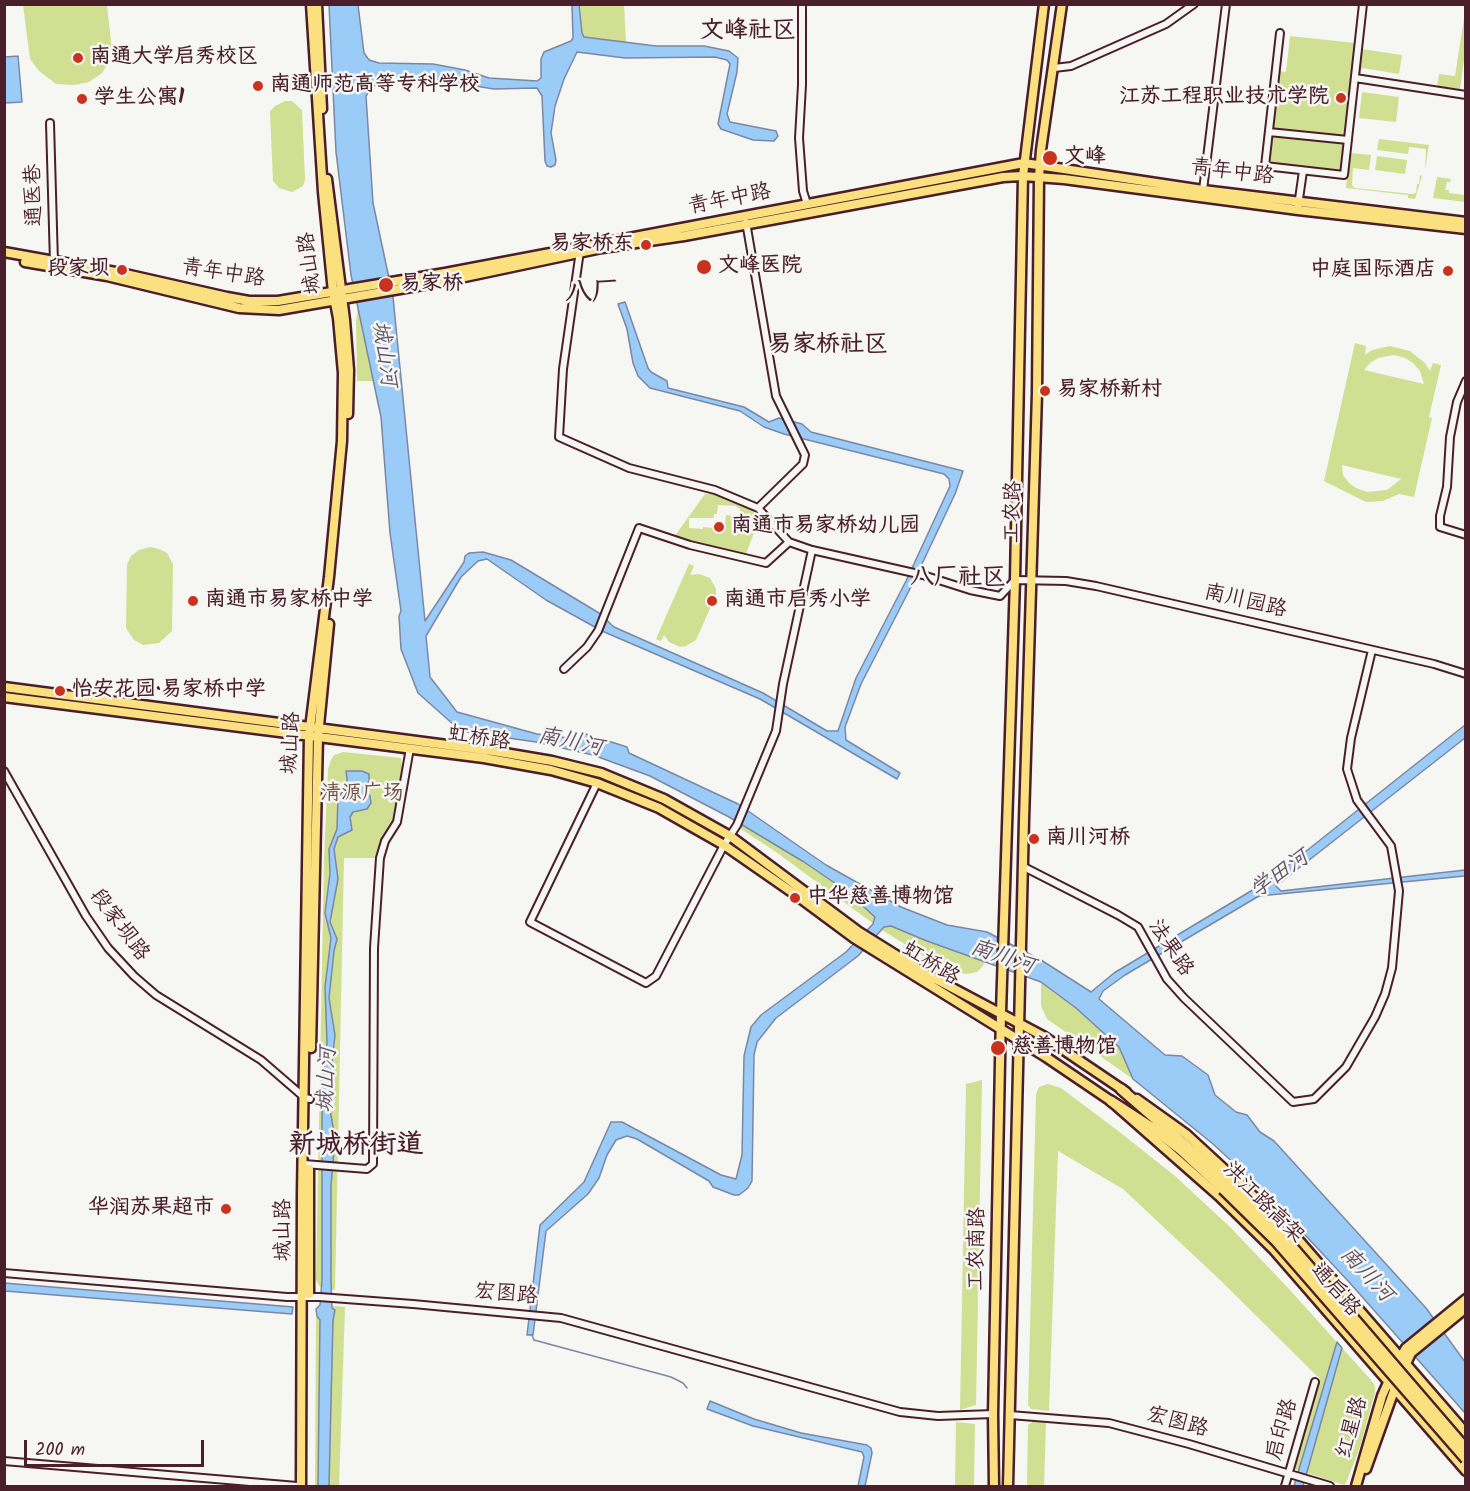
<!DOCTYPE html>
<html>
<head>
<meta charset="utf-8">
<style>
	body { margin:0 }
	#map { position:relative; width:1470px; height:1491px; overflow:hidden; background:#f6f6f2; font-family:Kalam,sans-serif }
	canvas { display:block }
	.frame { position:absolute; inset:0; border:6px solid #4a1f2b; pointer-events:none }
	.scale { position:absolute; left:24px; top:1440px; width:180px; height:27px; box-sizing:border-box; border:3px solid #4a1f2b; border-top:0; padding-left:8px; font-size:18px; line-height:21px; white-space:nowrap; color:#4a1f2b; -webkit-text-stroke:4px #f6f6f2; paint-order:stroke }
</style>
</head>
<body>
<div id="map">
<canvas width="1470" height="1491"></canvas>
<div class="frame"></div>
<div class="scale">200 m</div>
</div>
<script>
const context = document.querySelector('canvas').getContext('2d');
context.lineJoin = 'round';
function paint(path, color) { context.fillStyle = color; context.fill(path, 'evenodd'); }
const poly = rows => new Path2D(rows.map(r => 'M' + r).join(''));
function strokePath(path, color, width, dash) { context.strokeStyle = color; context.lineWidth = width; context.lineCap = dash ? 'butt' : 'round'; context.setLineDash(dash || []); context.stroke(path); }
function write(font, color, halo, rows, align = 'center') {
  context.font = font + ' Kalam,"LXGW WenKai TC",sans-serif'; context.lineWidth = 5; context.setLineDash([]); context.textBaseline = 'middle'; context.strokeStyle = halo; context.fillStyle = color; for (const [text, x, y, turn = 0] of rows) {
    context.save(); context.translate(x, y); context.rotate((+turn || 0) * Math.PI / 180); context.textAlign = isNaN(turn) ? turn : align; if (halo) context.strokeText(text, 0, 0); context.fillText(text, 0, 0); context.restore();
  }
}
paint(poly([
	[23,5,107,5,112,51,108,64,102,73,89,82,74,85,56,84,39,71,30,59],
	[572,5,624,5,626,43,573,38],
	[1465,12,1465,52,1460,89,1437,86,1439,74,1455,76],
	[1290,36,1355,43,1345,136,1272,128,1278,71,1286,72],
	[1361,49,1402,55,1399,74,1362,68,1360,74,1358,74],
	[1362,92,1399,97,1396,122,1359,118],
	[285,101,292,101,302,110,305,180,303,186,292,192,279,188,273,181,270,111,275,106],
	[1271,136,1344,144,1341,170,1268,162],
	[1379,139,1429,145,1425,170,1426,149,1409,147,1408,154,1377,150],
	[1350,153,1371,155,1369,170,1353,168,1352,185,1355,188,1412,194,1416,193,1417,184,1419,184,1420,175,1422,176,1415,199,1408,198,1408,195,1346,188],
	[1377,156,1407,160,1405,174,1375,170],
	[1437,177,1451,179,1450,182,1447,182,1445,190,1449,190,1449,193,1465,195,1465,202,1433,198],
	[358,307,373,381,357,381,356,321],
	[1355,343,1366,346,1365,355,1372,350,1390,346,1410,351,1425,363,1430,371,1433,363,1441,365,1429,417,1432,418,1414,497,1399,494,1383,501,1366,502,1324,481],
	[1394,355,1405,358,1413,363,1420,371,1424,384,1364,370,1370,363,1378,358],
	[1342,465,1401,479,1387,490,1367,492,1356,488,1349,483,1343,475],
	[705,494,717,494,754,509,760,517,746,554,674,537],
	[718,505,736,506,740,509,740,513,735,516,726,515,725,526,713,526,713,528,703,527,703,529,689,528,689,518,714,518,714,514,717,514],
	[150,547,159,549,167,553,173,564,172,631,159,643,143,645,134,640,126,628,127,564,131,556,139,550],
	[689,564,694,566,690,575,699,574,710,578,716,589,716,595,696,640,686,646,680,647,669,642,664,635,661,641,656,639],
	[343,752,401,758,402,767,395,820,382,841,377,858,344,858,335,1290,320,1287,316,1280,324,858,328,769,331,760,334,755],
	[740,824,804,862,846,890,869,911,894,927,985,962,982,967,977,972,967,974,955,972,922,955,882,930,776,852,741,829],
	[1041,982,1076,1008,1119,1047,1133,1079,1047,1019,1041,1006],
	[982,1080,976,1405,960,1410,966,1084],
	[1048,1084,1061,1088,1117,1130,1175,1176,1230,1227,1289,1289,1371,1380,1375,1386,1375,1393,1360,1447,1346,1483,1344,1485,1295,1469,1294,1467,1320,1379,1219,1279,1123,1189,1058,1151,1049,1411,1031,1409,1028,1405,1036,1094,1039,1087],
	[320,1305,345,1307,339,1486,315,1486,316,1309],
	[1034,1421,1046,1422,1044,1486,1027,1486,1028,1425],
	[956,1422,975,1424,974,1486,955,1486]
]), '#d1df92');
const water = poly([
	[329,5,358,5,364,53,369,60,379,63,433,64,465,70,489,78,537,81,541,78,541,59,544,52,571,41,573,38,572,5,579,5,582,33,584,37,656,46,704,46,729,51,738,58,737,72,727,114,730,122,776,131,778,136,774,141,753,140,721,129,718,124,730,64,727,60,715,57,625,58,577,52,564,79,555,106,551,133,556,160,555,165,551,167,547,166,545,161,542,96,537,88,494,89,418,77,398,76,383,79,371,89,366,96,373,203,393,297,425,621,464,562,465,556,469,553,483,552,511,560,599,613,614,627,763,693,827,731,838,731,856,678,906,581,950,486,949,479,944,474,784,434,764,427,740,411,650,388,638,376,633,363,627,329,618,304,625,302,648,368,651,372,667,381,668,388,744,407,769,422,779,418,802,424,811,432,963,471,955,494,913,583,861,684,845,727,846,740,900,773,897,779,760,699,602,631,546,600,487,559,478,561,461,577,426,636,430,677,457,712,537,734,576,739,586,734,627,747,629,753,738,804,826,865,901,907,947,925,987,932,1041,960,1091,992,1114,973,1271,879,1465,725,1465,738,1276,886,1281,891,1465,870,1465,876,1259,896,1125,975,1103,991,1099,999,1165,1055,1182,1056,1208,1075,1215,1095,1236,1112,1247,1115,1260,1132,1274,1141,1426,1308,1465,1362,1465,1413,1349,1282,1265,1192,1213,1144,1133,1079,1119,1047,1076,1008,1041,982,927,941,891,926,884,927,858,956,776,1018,757,1042,754,1055,752,1181,748,1188,739,1195,734,1195,713,1187,709,1181,637,1139,627,1136,616,1140,607,1155,599,1178,588,1194,546,1231,533,1335,527,1335,540,1225,584,1182,611,1122,622,1122,721,1175,736,1179,742,1155,744,1056,751,1027,761,1015,846,952,873,924,875,917,845,890,804,862,729,817,650,776,593,755,536,742,467,732,454,725,418,693,401,649,399,616,401,611,390,533,381,417,351,275,336,152,329,5],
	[18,56,22,102,5,103,5,57,18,56],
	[346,771,362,771,369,774,369,781,365,787,366,793,370,796,371,803,367,809,353,812,350,817,352,830,338,837,334,849,338,879,330,922,337,939,334,951,329,998,335,1035,328,1098,335,1138,331,1186,331,1280,332,1308,335,1310,333,1320,329,1486,318,1486,320,1320,317,1316,316,1309,320,1305,322,1280,322,1086,327,1043,325,987,331,938,325,913,330,873,329,849,337,829,338,797,348,786,346,771],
	[4,1283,293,1307,292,1314,5,1291,4,1283],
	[1337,1342,1342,1348,1303,1486,1294,1486,1337,1342],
	[710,1401,754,1419,801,1433,867,1445,871,1448,872,1453,865,1486,858,1486,864,1457,862,1452,753,1426,707,1409,710,1401]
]);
paint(water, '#9bccf7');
strokePath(water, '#7b87a5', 1.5);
strokePath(poly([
	[532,1335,534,1340,671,1377,683,1383,687,1388]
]), '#7b87a5', 1.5);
const minor = poly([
	[802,4,802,85,799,138,803,191,807,204],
	[1280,33,1265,166,1344,175,1363,4],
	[1054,68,1071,66,1166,24,1194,4],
	[1355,78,1466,95],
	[50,123,54,263],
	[1269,132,1348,140],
	[1203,190,1226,4],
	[1298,206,1303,171],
	[746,222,776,396,805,455,803,464,758,508],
	[580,251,563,369,559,437,629,468,715,490,758,508,789,542,812,550,923,575,970,590,1000,596,1015,580,1066,581,1096,586,1434,664,1466,674],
	[1466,381,1457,402,1450,437,1447,487,1440,516,1440,527,1466,535],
	[564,669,587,647,598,631,639,528,690,545,766,563,789,542],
	[4,771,86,916,108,948,134,976,156,995,261,1060,305,1098,310,1099],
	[597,783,530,922,646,983,656,976,724,845,737,825,776,731,783,684,812,550],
	[1024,867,1118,915,1138,927,1167,979,1184,998,1293,1102,1314,1099,1346,1067,1375,1017,1385,994,1392,968,1399,891,1391,846,1357,800,1347,769,1351,738,1372,650],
	[304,1164,367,1169,373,1164,374,948,380,858,385,841,397,822,410,748],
	[4,1273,287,1297,319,1297,413,1304,561,1318,900,1412,938,1416,993,1414],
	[1010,1415,1109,1423,1189,1444,1330,1486],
	[4,1461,297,1486],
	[1285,1486,1315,1382]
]);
const major = poly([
	[317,4,322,109],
	[327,179,345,320,349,370,348,414],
	[4,252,121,273,227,297,249,301,278,301,445,273,1024,163,1203,190,1466,222],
	[25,262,107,276,239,308,279,310,446,281,602,248,684,236,1003,177,1023,176,1064,179,1298,210,1466,229],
	[4,687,493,751,552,761,601,773,664,799,730,836,859,932,928,975,1043,1036,1126,1092],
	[4,697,484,758,551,770,597,783,659,808,724,845,796,895,854,938,1046,1057,1111,1101,1219,1196,1273,1249,1466,1471],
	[311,1048,318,736,329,624],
	[1137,1099,1186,1134,1288,1228,1466,1433],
	[309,1294,309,1169],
	[1398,1361,1406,1348,1466,1299],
	[1404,1368,1411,1353,1466,1308],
	[1366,1469,1396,1385],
	[301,1486,302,1194,309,736,329,577,342,441,343,373,338,318,333,292,323,192,311,4],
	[994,1486,993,1414,1001,1012,1015,580,1023,176,1044,4],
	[1008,1486,1024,820,1037,393,1039,177,1041,150,1062,4],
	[1356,1486,1382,1396,1390,1378]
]);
const highway = poly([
	[1121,1089,1229,1183],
	[1111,1101,1154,1129,1181,1150,1223,1189]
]);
strokePath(minor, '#4a1f2b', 10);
strokePath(major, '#4a1f2b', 13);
strokePath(highway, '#4a1f2b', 14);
strokePath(minor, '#f6f6f2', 6);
strokePath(major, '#fbe080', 8);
strokePath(highway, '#fbe080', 9);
const highwayBridge = poly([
	[1229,1183,1282,1235,1466,1449],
	[1223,1189,1276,1241,1466,1459]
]);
strokePath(highwayBridge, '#4a1f2b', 14, []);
strokePath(highwayBridge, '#fbe080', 9);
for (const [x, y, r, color] of [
	[78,58,6,"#c8321e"],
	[258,86,6,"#c8321e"],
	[1341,98,6,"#c8321e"],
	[82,99,6,"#c8321e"],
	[1050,158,8,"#c8321e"],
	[646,245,6,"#c8321e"],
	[704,267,8,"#c8321e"],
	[122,270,6,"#c8321e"],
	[1448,271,6,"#c8321e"],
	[386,285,8,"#c8321e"],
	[1045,391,6,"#c8321e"],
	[719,527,6,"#c8321e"],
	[193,601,6,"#c8321e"],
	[712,601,6,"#c8321e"],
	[60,691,6,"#c8321e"],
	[1034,839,6,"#c8321e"],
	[795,898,6,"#c8321e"],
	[998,1048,8,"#c8321e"],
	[226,1209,6,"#c8321e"]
]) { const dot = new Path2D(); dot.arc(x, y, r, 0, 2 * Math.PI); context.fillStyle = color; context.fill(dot); strokePath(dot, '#f6f6f2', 2); }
write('bold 21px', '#4a1f2b', '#f6f6f2', [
	["南通大学启秀校区",90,58],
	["南通师范高等专科学校",270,86],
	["江苏工程职业技术学院",1329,98,"right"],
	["学生公寓1",94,99],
	["文峰",1064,158],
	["易家桥东",634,245,"right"],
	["文峰医院",718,267],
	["段家坝",110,270,"right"],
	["中庭国际酒店",1436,271,"right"],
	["易家桥",400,285],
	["易家桥新村",1057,391],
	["南通市易家桥幼儿园",731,527],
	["南通市易家桥中学",205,601],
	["南通市启秀小学",724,601],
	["怡安花园·易家桥中学",72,691],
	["南川河桥",1046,839],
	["中华慈善博物馆",807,898],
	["慈善博物馆",1012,1048],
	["华润苏果超市",214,1209,"right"]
], 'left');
write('21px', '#4a1f2b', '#f6f6f2', [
	["青年中路",1232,174,7],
	["通医巷",36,195,-92],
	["青年中路",730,201,-11],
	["城山路",312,263,-97],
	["青年中路",223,275,9],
	["工农路",1015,512,-88],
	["南川园路",1245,603,13],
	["虹桥路",479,740,9],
	["城山路",293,743,-87],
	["段家坝路",118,926,53],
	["法果路",1169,949,56],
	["虹桥路",930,965,32],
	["洪江路高架",1262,1204,45],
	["城山路",285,1230,-90],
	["工农南路",979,1249,-89],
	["通启路",1334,1291,49],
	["宏图路",506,1296,5],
	["宏图路",1177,1424,15],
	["红星路",1354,1428,-74],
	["启印路",1284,1430,-74]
]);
write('21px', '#6c4f45', '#f6f6f2', [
	["清源广场",362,795]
]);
write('italic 22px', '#625368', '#f6f6f2', [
	["城山河",382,354,82],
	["南川河",570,744,12],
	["学田河",1281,876,-35],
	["南川河",1002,959,19],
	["城山河",329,1080,-87],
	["南川河",1365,1276,47]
]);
write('bold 24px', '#4a1f2b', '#f6f6f2', [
	["文峰社区",748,33],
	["易家桥社区",828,347],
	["八厂社区",958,580]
]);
write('bold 27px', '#4a1f2b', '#f6f6f2', [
	["八厂",592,295],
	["新城桥街道",356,1147]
]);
</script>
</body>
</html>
